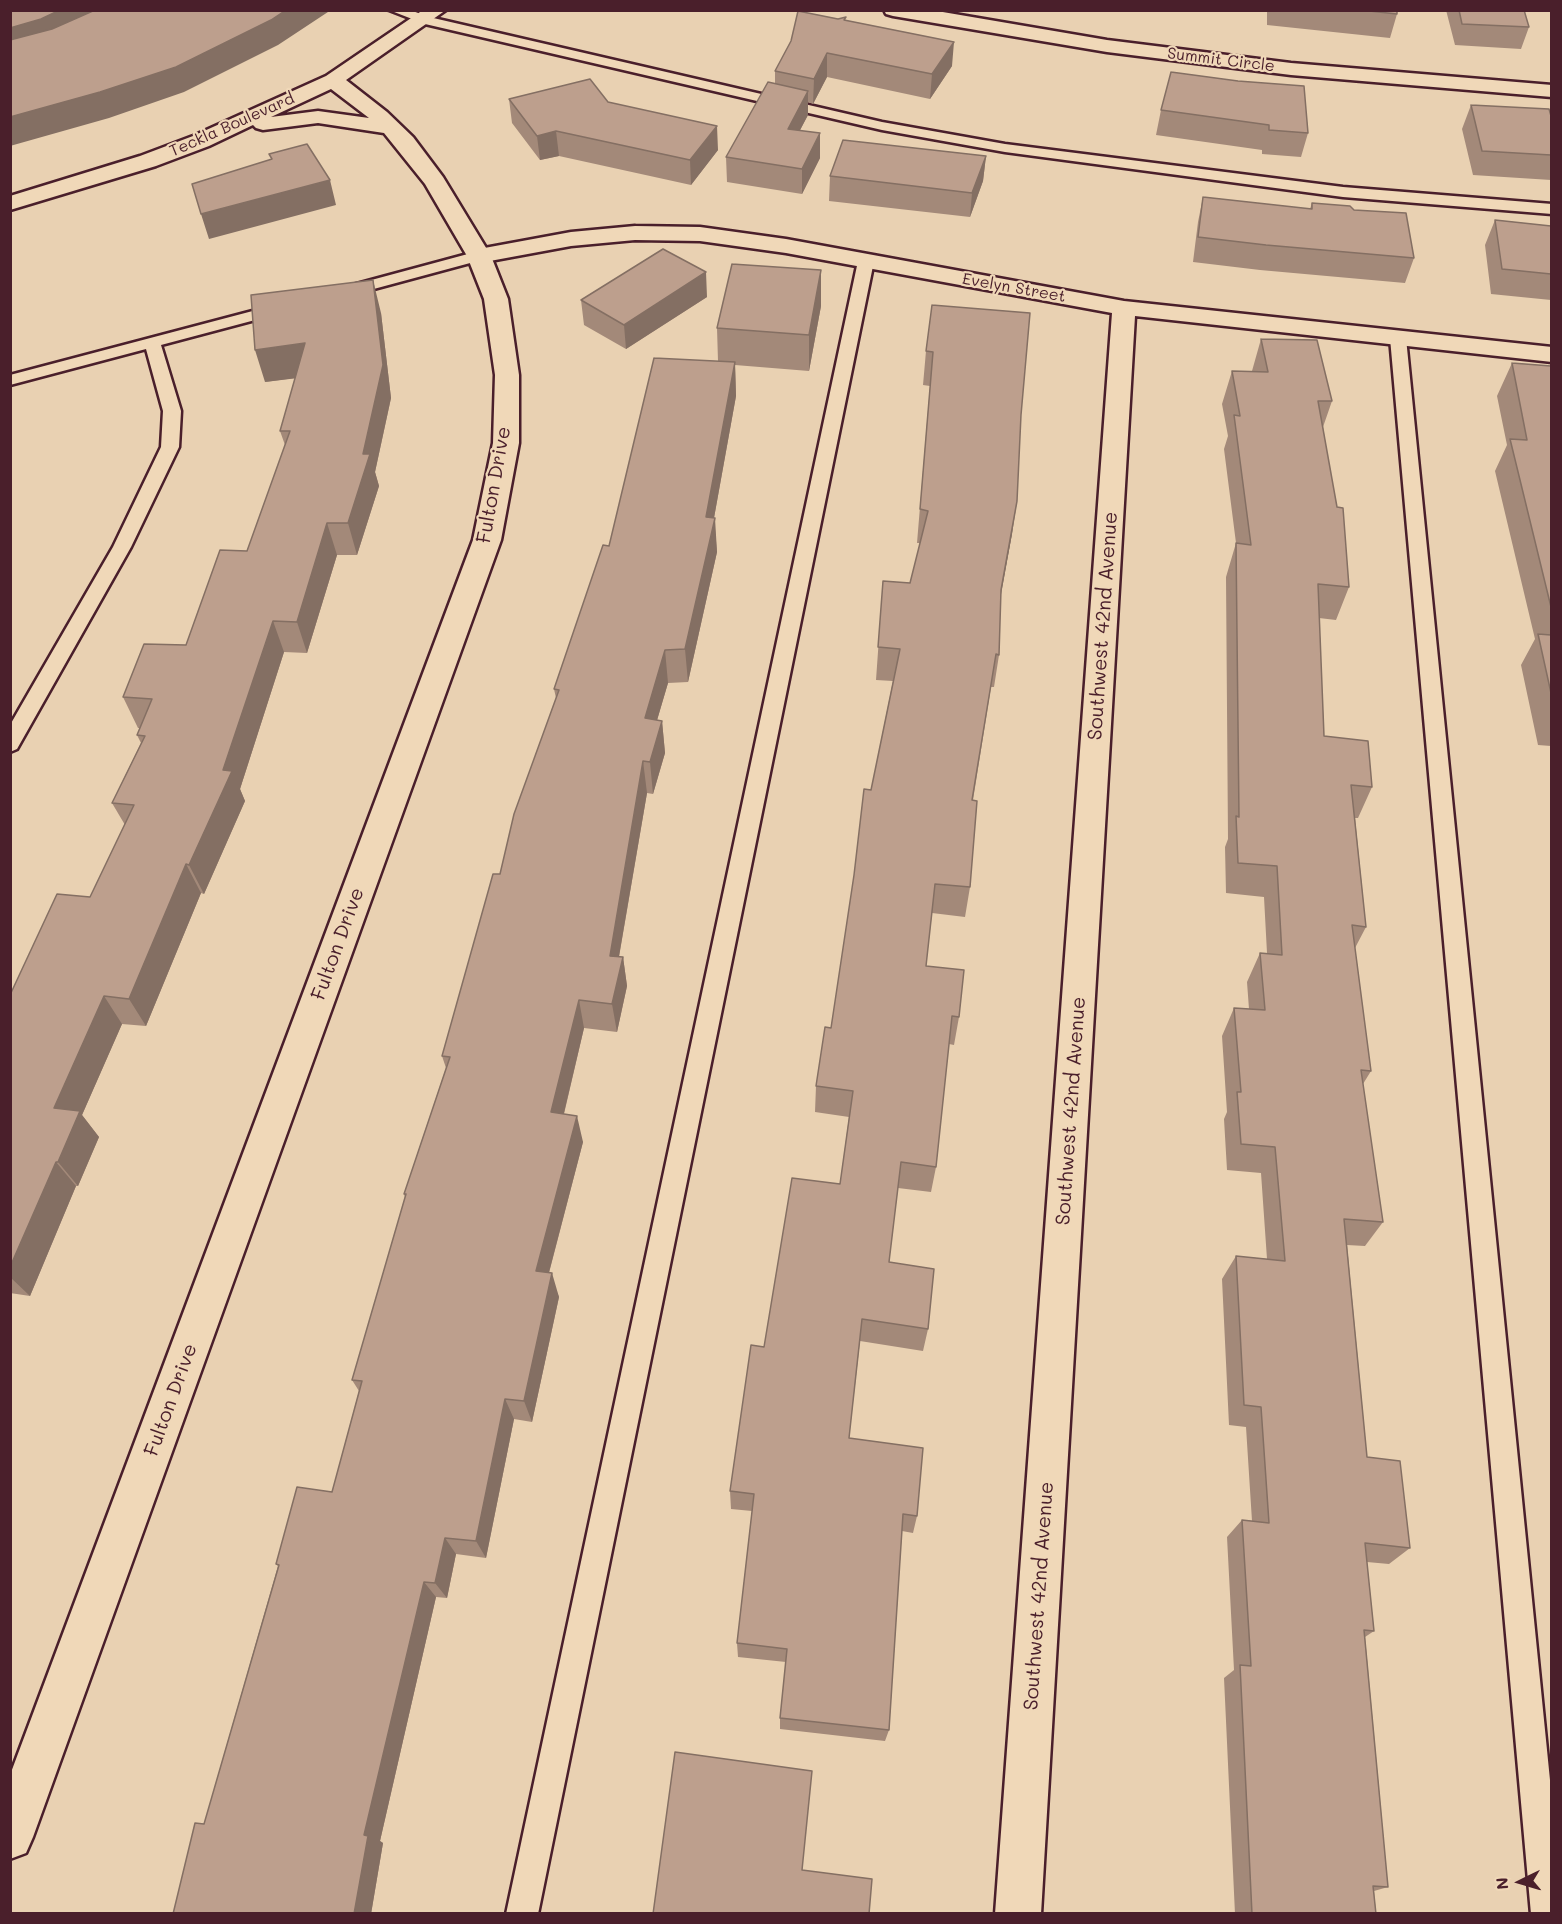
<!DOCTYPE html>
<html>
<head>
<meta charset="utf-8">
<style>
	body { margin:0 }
	#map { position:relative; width:1562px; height:1924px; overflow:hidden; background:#e9d1b2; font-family:Mali,sans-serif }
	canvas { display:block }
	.frame { position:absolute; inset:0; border:12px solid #4a1f2b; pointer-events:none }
	.north { position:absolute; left:1490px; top:1852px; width:60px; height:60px; -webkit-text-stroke:4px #f0d8b8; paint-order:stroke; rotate:265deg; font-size:16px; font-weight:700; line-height:24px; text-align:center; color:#4a1f2b }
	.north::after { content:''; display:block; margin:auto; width:21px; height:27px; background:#4a1f2b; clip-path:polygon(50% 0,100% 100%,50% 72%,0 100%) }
</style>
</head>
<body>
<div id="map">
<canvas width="1562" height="1924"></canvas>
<div class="frame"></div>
<div class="north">N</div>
</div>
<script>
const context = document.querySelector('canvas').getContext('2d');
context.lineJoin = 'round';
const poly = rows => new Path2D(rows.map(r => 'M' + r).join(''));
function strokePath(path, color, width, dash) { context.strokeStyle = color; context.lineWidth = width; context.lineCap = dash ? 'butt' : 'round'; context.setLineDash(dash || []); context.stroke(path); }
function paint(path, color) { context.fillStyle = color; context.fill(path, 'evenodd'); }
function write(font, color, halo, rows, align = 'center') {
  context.font = font + ' Mali,sans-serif'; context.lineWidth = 4.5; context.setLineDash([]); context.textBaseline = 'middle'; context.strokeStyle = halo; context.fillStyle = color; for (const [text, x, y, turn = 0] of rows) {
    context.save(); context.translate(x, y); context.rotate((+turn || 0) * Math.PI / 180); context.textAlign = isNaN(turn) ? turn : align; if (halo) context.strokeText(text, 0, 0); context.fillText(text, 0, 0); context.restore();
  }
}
const lane = poly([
	[389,10,410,10,429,17,882,122,1005,144,1343,187,1552,204,1552,214,1343,197,1005,152,882,130,425,24,389,10],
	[479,251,485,253,487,256,485,259,344,297,336,292,338,289,479,251],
	[866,256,874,261,538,1914,506,1914,858,261,866,256],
	[283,303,291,308,289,311,161,345,181,411,179,447,131,547,17,749,10,752,10,725,113,547,161,447,163,411,146,349,10,385,10,375,283,303],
	[1398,333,1406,338,1552,1800,1552,1914,1531,1914,1390,338,1398,333]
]);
const street = poly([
	[884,10,931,10,1107,40,1291,63,1552,85,1552,97,1291,75,1107,52,893,16,886,14,884,10],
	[635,226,700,227,786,239,1124,301,1552,347,1552,362,1135,316,1041,1914,995,1914,1112,313,786,253,700,241,635,240,571,246,479,263,471,261,467,256,471,251,479,249,571,232,635,226]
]);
const secondary = poly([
	[423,10,446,10,346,80,387,112,413,137,443,177,491,256,508,299,519,375,519,443,501,540,33,1837,26,1853,10,1859,10,1775,473,540,493,443,495,375,484,299,467,256,425,184,384,133,318,123,263,130,256,128,253,125,209,146,156,166,10,210,10,196,140,156,193,136,326,76,423,10],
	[331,89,369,118,318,111,271,117,331,89]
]);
strokePath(lane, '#4a1f2b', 5);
strokePath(street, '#4a1f2b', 5);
strokePath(secondary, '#4a1f2b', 5);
paint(lane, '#f0d8b8');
paint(street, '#f0d8b8');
paint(secondary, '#f0d8b8');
paint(poly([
	[1267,10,1397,10,1397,14,1390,38,1267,25],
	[1446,10,1524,10,1529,27,1521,49,1455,45],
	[846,20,952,66,930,99,827,77,813,104,808,102,808,115,800,130,820,158,802,194,727,182,726,157,775,83,775,71],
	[1238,81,1308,133,1301,157,1262,154,1262,150,1156,135,1161,110],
	[509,99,608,102,718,150,691,185,559,156,540,160,512,123],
	[1471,105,1551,116,1551,180,1473,175,1462,129],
	[986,156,983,181,970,217,829,201,830,176],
	[1203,197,1310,209,1312,203,1354,210,1414,258,1405,283,1260,270,1193,262,1198,222],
	[1495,220,1551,226,1551,300,1491,294,1485,245],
	[707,297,626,349,584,325,581,300],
	[932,305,1021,415,1012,534,1000,597,999,655,994,687,991,687,973,800,970,887,965,917,932,913,926,966,959,1017,954,1045,949,1044,936,1167,931,1192,898,1188,889,1262,928,1329,923,1351,860,1341,849,1438,917,1516,913,1533,902,1531,889,1730,885,1741,780,1729,780,1718,786,1662,738,1657,737,1643,752,1511,731,1509,730,1491,764,1347,840,1184,849,1117,815,1112,816,1086,831,1028,871,790,893,681,876,680,883,581,910,583,920,543,917,543,930,386,923,385,926,351],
	[821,306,809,371,735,365,736,396,714,518,717,552,688,682,668,683,657,720,662,721,665,753,653,794,647,793,619,957,623,957,627,986,617,1032,584,1028,564,1114,583,1142,549,1273,559,1297,532,1422,514,1419,486,1558,456,1554,447,1598,436,1597,380,1841,383,1843,371,1914,173,1914,204,1824,278,1566,276,1564,332,1492,359,1391,352,1380,405,1197,404,1194,446,1068,442,1056,556,698,554,689,609,546,718,361,717,328],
	[381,313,391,398,375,472,379,486,357,555,337,555,307,653,284,652,240,789,245,801,204,894,201,893,146,1026,122,1024,82,1115,99,1137,78,1186,76,1186,30,1296,10,1293,10,995,90,897,125,825,112,803,141,743,137,735,140,728,138,728,123,697,186,645,247,551,285,445,280,431,295,378,265,382],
	[1261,339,1332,401,1323,427,1349,587,1336,620,1319,618,1324,736,1372,787,1358,818,1355,818,1366,927,1355,948,1371,1071,1363,1084,1383,1222,1365,1246,1347,1245,1367,1457,1410,1548,1389,1564,1367,1562,1374,1631,1365,1637,1388,1887,1374,1891,1376,1914,1235,1914,1224,1678,1234,1670,1227,1537,1242,1520,1252,1521,1246,1427,1229,1425,1222,1279,1236,1256,1267,1259,1261,1173,1227,1170,1224,1119,1227,1112,1222,1036,1234,1008,1249,1009,1247,982,1260,953,1267,953,1264,897,1226,893,1225,847,1228,839,1226,577,1236,543,1224,449,1228,436,1222,404,1232,371,1252,371],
	[1512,363,1551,366,1551,746,1538,745,1521,665,1535,639,1495,471,1507,445,1497,396]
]), '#a38979');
paint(poly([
	[60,10,130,10,10,56,10,28],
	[286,10,331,10,278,45,184,92,109,118,10,146,10,117],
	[954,42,952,66,930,99,932,74],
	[827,53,827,77,813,104,814,79],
	[808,91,808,115,788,153,788,129],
	[717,126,718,150,691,185,690,160],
	[556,131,559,156,540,160,537,136],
	[820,133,820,158,802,194,802,169],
	[986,156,983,181,970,217,972,193],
	[330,180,336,205,209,239,201,214],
	[821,270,821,306,809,371,809,335],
	[706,272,707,297,626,349,624,325],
	[373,280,381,313,391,398,375,472,379,486,357,555,348,523,363,454],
	[305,343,314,376,265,382,255,350],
	[735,362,736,396,708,551,715,518,717,552,688,682,685,649,706,517],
	[1017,501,1012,534,996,622,1001,590],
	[327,523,337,555,307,653,297,622],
	[273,621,284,652,240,789,245,801,204,894,189,865,223,770],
	[665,650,668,683,648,751,645,718],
	[662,721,665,753,653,794,650,762],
	[643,761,647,793,614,985,610,956],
	[186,864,201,893,146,1026,129,999],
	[623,957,627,986,617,1032,612,1004],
	[104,996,122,1024,82,1115,99,1137,78,1186,58,1162,54,1108],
	[579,1000,584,1028,558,1138,551,1112],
	[577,1116,583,1142,543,1295,536,1271],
	[56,1162,76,1186,30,1296,10,1277,10,1267],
	[552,1273,559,1297,532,1422,524,1401],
	[505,1399,514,1419,486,1558,476,1541],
	[445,1538,456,1554,447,1598,435,1583],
	[424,1582,436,1597,380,1841,383,1843,371,1914,354,1914,364,1835]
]), '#846f63');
const building = poly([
	[10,10,60,10,41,19,10,28,10,10],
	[95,10,286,10,271,20,176,67,100,92,10,117,10,40,52,29,95,10],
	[1360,10,1397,10,1397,14,1360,10],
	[1459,10,1524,10,1529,27,1462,24,1459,10],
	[798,11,838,19,846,17,844,20,954,42,932,74,827,53,814,79,775,71,791,41,798,11],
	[1171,72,1238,81,1304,86,1308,133,1269,130,1269,125,1161,110,1171,72],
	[590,79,608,102,717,126,690,160,556,131,537,136,509,99,590,79],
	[768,82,808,91,788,129,820,133,802,169,726,157,768,82],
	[1471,105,1549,109,1551,116,1551,155,1482,151,1471,105],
	[843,140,986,156,972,193,830,176,843,140],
	[307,144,330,180,201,214,192,184,272,159,269,154,307,144],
	[1203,197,1312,209,1312,203,1350,206,1354,210,1406,213,1414,258,1266,245,1198,237,1203,197],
	[1495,220,1551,226,1551,274,1502,269,1495,220],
	[663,249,706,272,624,325,581,300,663,249],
	[732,264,821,270,809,335,717,328,732,264],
	[373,280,383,365,363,454,370,454,348,523,327,523,297,622,273,621,223,770,232,771,189,865,186,864,129,999,104,996,54,1108,80,1111,58,1162,56,1162,10,1267,10,995,57,894,90,897,134,805,112,803,145,736,137,735,152,699,123,697,144,644,186,645,220,550,247,551,290,431,280,431,305,343,255,350,251,295,373,280],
	[932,305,1030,313,1021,415,1017,501,1001,590,999,655,996,654,972,800,977,801,970,887,935,884,926,966,964,970,959,1017,952,1016,936,1167,901,1162,889,1262,934,1269,928,1329,862,1319,849,1438,923,1448,917,1516,903,1514,889,1730,780,1718,787,1649,737,1643,754,1494,730,1491,751,1345,764,1347,792,1178,840,1184,853,1091,816,1086,825,1027,831,1028,854,875,864,789,871,790,900,649,878,647,883,581,910,583,928,511,920,509,933,352,926,351,932,305],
	[1261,339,1317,340,1332,401,1318,401,1337,507,1343,508,1349,587,1318,584,1324,736,1368,741,1372,787,1351,785,1366,927,1352,925,1371,1071,1361,1070,1383,1222,1344,1219,1367,1457,1400,1461,1410,1548,1365,1543,1374,1631,1364,1630,1388,1887,1373,1886,1376,1914,1252,1914,1240,1665,1251,1666,1242,1520,1269,1523,1261,1407,1244,1405,1236,1256,1285,1261,1275,1147,1241,1144,1237,1092,1241,1092,1234,1008,1265,1010,1260,953,1282,955,1277,866,1238,863,1236,816,1239,817,1236,543,1251,545,1234,415,1240,416,1232,371,1268,372,1261,339],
	[654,358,735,362,706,517,715,518,685,649,665,650,645,718,662,721,650,762,643,761,610,956,623,957,612,1004,579,1000,551,1112,577,1116,536,1271,552,1273,524,1401,505,1399,476,1541,445,1538,435,1583,424,1582,364,1835,368,1836,354,1914,173,1914,195,1823,204,1824,279,1565,276,1564,297,1487,332,1492,362,1381,352,1380,406,1194,404,1194,450,1057,442,1056,493,874,500,874,514,814,559,690,554,689,603,545,609,546,654,358],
	[1512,363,1551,366,1551,607,1510,439,1527,440,1512,363],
	[1538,634,1551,635,1551,693,1538,634],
	[675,1752,812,1771,802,1870,872,1879,869,1914,653,1914,675,1752]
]);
paint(building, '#bd9f8d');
strokePath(building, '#846f63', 1.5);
write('16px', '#4a1f2b', '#f0d8b8', [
	["Summit Circle",1221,60,7],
	["Teckla Boulevard",232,125,-24],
	["Evelyn Street",1014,288,10]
]);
write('20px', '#4a1f2b', '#f0d8b8', [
	["Fulton Drive",494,485,-80],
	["Southwest 42nd Avenue",1103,626,-86],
	["Fulton Drive",338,944,-70],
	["Southwest 42nd Avenue",1071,1111,-86],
	["Fulton Drive",171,1400,-70],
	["Southwest 42nd Avenue",1039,1596,-86]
]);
</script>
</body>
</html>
